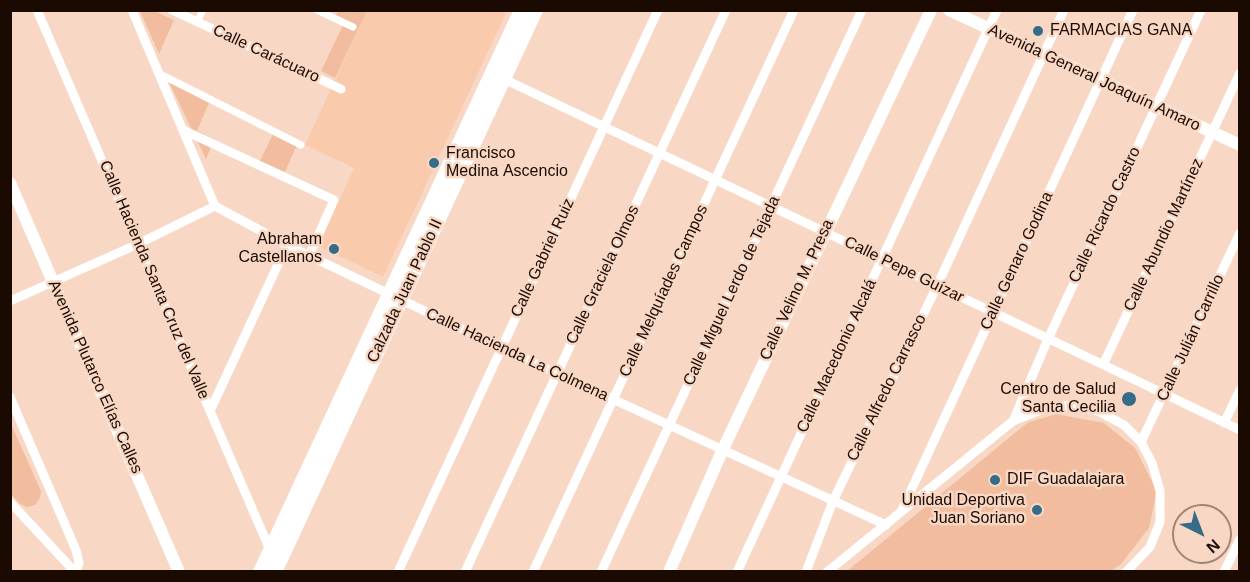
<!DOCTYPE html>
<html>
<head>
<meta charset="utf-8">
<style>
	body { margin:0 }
	#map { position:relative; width:1250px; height:582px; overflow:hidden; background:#f8d8c5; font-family:Arial,sans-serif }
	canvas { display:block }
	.frame { position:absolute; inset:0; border:12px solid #1b0a02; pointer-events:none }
	.north { position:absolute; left:1172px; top:504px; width:60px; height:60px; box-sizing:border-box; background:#f8d8c5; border:2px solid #a08677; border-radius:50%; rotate:138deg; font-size:16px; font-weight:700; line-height:24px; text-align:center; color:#1b0a02 }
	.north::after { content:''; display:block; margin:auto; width:21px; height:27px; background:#356c87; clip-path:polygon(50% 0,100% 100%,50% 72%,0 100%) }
</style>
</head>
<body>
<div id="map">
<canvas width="1250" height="582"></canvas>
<div class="frame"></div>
<div class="north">N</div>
</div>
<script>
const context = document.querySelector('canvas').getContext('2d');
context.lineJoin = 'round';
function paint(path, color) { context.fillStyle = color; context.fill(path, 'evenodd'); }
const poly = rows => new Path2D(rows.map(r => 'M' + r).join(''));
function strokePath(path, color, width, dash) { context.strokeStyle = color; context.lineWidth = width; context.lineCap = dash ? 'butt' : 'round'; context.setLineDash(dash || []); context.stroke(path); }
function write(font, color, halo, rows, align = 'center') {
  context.font = font + ' Arial,sans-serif'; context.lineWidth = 5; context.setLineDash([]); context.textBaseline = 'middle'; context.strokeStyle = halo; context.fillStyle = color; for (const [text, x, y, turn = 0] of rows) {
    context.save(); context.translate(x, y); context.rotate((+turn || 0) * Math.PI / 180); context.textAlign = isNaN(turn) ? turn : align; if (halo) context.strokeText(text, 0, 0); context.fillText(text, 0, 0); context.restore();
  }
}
paint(poly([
	[367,11,507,11,383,277,318,246,354,168,305,145]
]), '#facaad');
paint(poly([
	[140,11,154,11,174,20,159,54],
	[338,11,367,11,335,78,321,71,343,25,333,20],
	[169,82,209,103,197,131,214,140,206,159],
	[273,134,297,145,285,172,260,161],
	[1056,414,1104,423,1135,448,1157,491,1149,528,1121,564,1111,571,846,572,1027,423],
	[10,422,41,491,40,498,35,505,27,507,20,504,11,494]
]), '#f1bd9e');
strokePath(poly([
	[317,10,353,27],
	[197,22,203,10],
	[160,74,301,145]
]), '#fff', 7);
strokePath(poly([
	[37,10,270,550],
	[132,10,215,206,287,245,502,348,886,525],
	[172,10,341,89],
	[504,79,1240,430],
	[183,130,334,200,309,256],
	[10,301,138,244,215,206],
	[1103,365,1240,73],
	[10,397,76,550,79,563,76,572],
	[210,411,287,245],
	[1013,421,1048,339,1201,10],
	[1224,423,1240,390],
	[1141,442,1240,233],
	[10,502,75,572],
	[901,512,1133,10],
	[398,572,658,10],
	[465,572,726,10],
	[533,572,794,10],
	[601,572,862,10],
	[737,572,997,10],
	[806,572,833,501,937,286,1064,10],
	[827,572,1013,421,1038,411,1070,405,1098,411,1124,425,1141,442,1152,463,1160,491,1160,522,1150,547,1126,572],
	[1224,572,1240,539]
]), '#fff', 9);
strokePath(poly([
	[949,10,1240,145],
	[10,183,179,572],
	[669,572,723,449,931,10]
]), '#fff', 12);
strokePath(poly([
	[260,572,521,10],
	[275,572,536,10]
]), '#fff', 14);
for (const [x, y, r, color] of [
	[1038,31,6,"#356c87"],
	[434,163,6,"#356c87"],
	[334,249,6,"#356c87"],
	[1129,399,8,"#356c87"],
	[995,480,6,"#356c87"],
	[1037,510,6,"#356c87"]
]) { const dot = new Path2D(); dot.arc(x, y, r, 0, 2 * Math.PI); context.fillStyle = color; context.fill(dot); strokePath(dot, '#f8d8c5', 2); }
write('16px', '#1b0a02', '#f8d8c5', [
	["FARMACIAS GANA",1050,31],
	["Francisco",446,154],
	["Medina Ascencio",446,172],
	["Abraham",322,240,"right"],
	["Castellanos",322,258,"right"],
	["Centro de Salud",1116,390,"right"],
	["Santa Cecilia",1116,408,"right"],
	["DIF Guadalajara",1007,480],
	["Unidad Deportiva",1025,501,"right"],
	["Juan Soriano",1025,519,"right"]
], 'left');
write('16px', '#1b0a02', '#f8d8c5', [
	["Calle Carácuaro",266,54,25],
	["Avenida General Joaquín Amaro",1094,78,25],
	["Calle Ricardo Castro",1105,215,-65],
	["Calle Abundio Martínez",1164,235,-65],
	["Calle Gabriel Ruiz",543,258,-65],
	["Calle Genaro Godina",1017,261,-65],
	["Calle Pepe Guízar",904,270,26],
	["Calle Graciela Olmos",603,275,-65],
	["Calle Hacienda Santa Cruz del Valle",154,280,67],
	["Calle Velino M. Presa",797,290,-65],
	["Calzada Juan Pablo II",405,291,-65],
	["Calle Melquíades Campos",664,291,-65],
	["Calle Miguel Lerdo de Tejada",732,291,-65],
	["Calle Julián Carrillo",1191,338,-65],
	["Calle Hacienda La Colmena",517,355,25],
	["Calle Macedonio Alcalá",837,356,-65],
	["Avenida Plutarco Elías Calles",95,377,66],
	["Calle Alfredo Carrasco",887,388,-64]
]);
</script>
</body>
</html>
